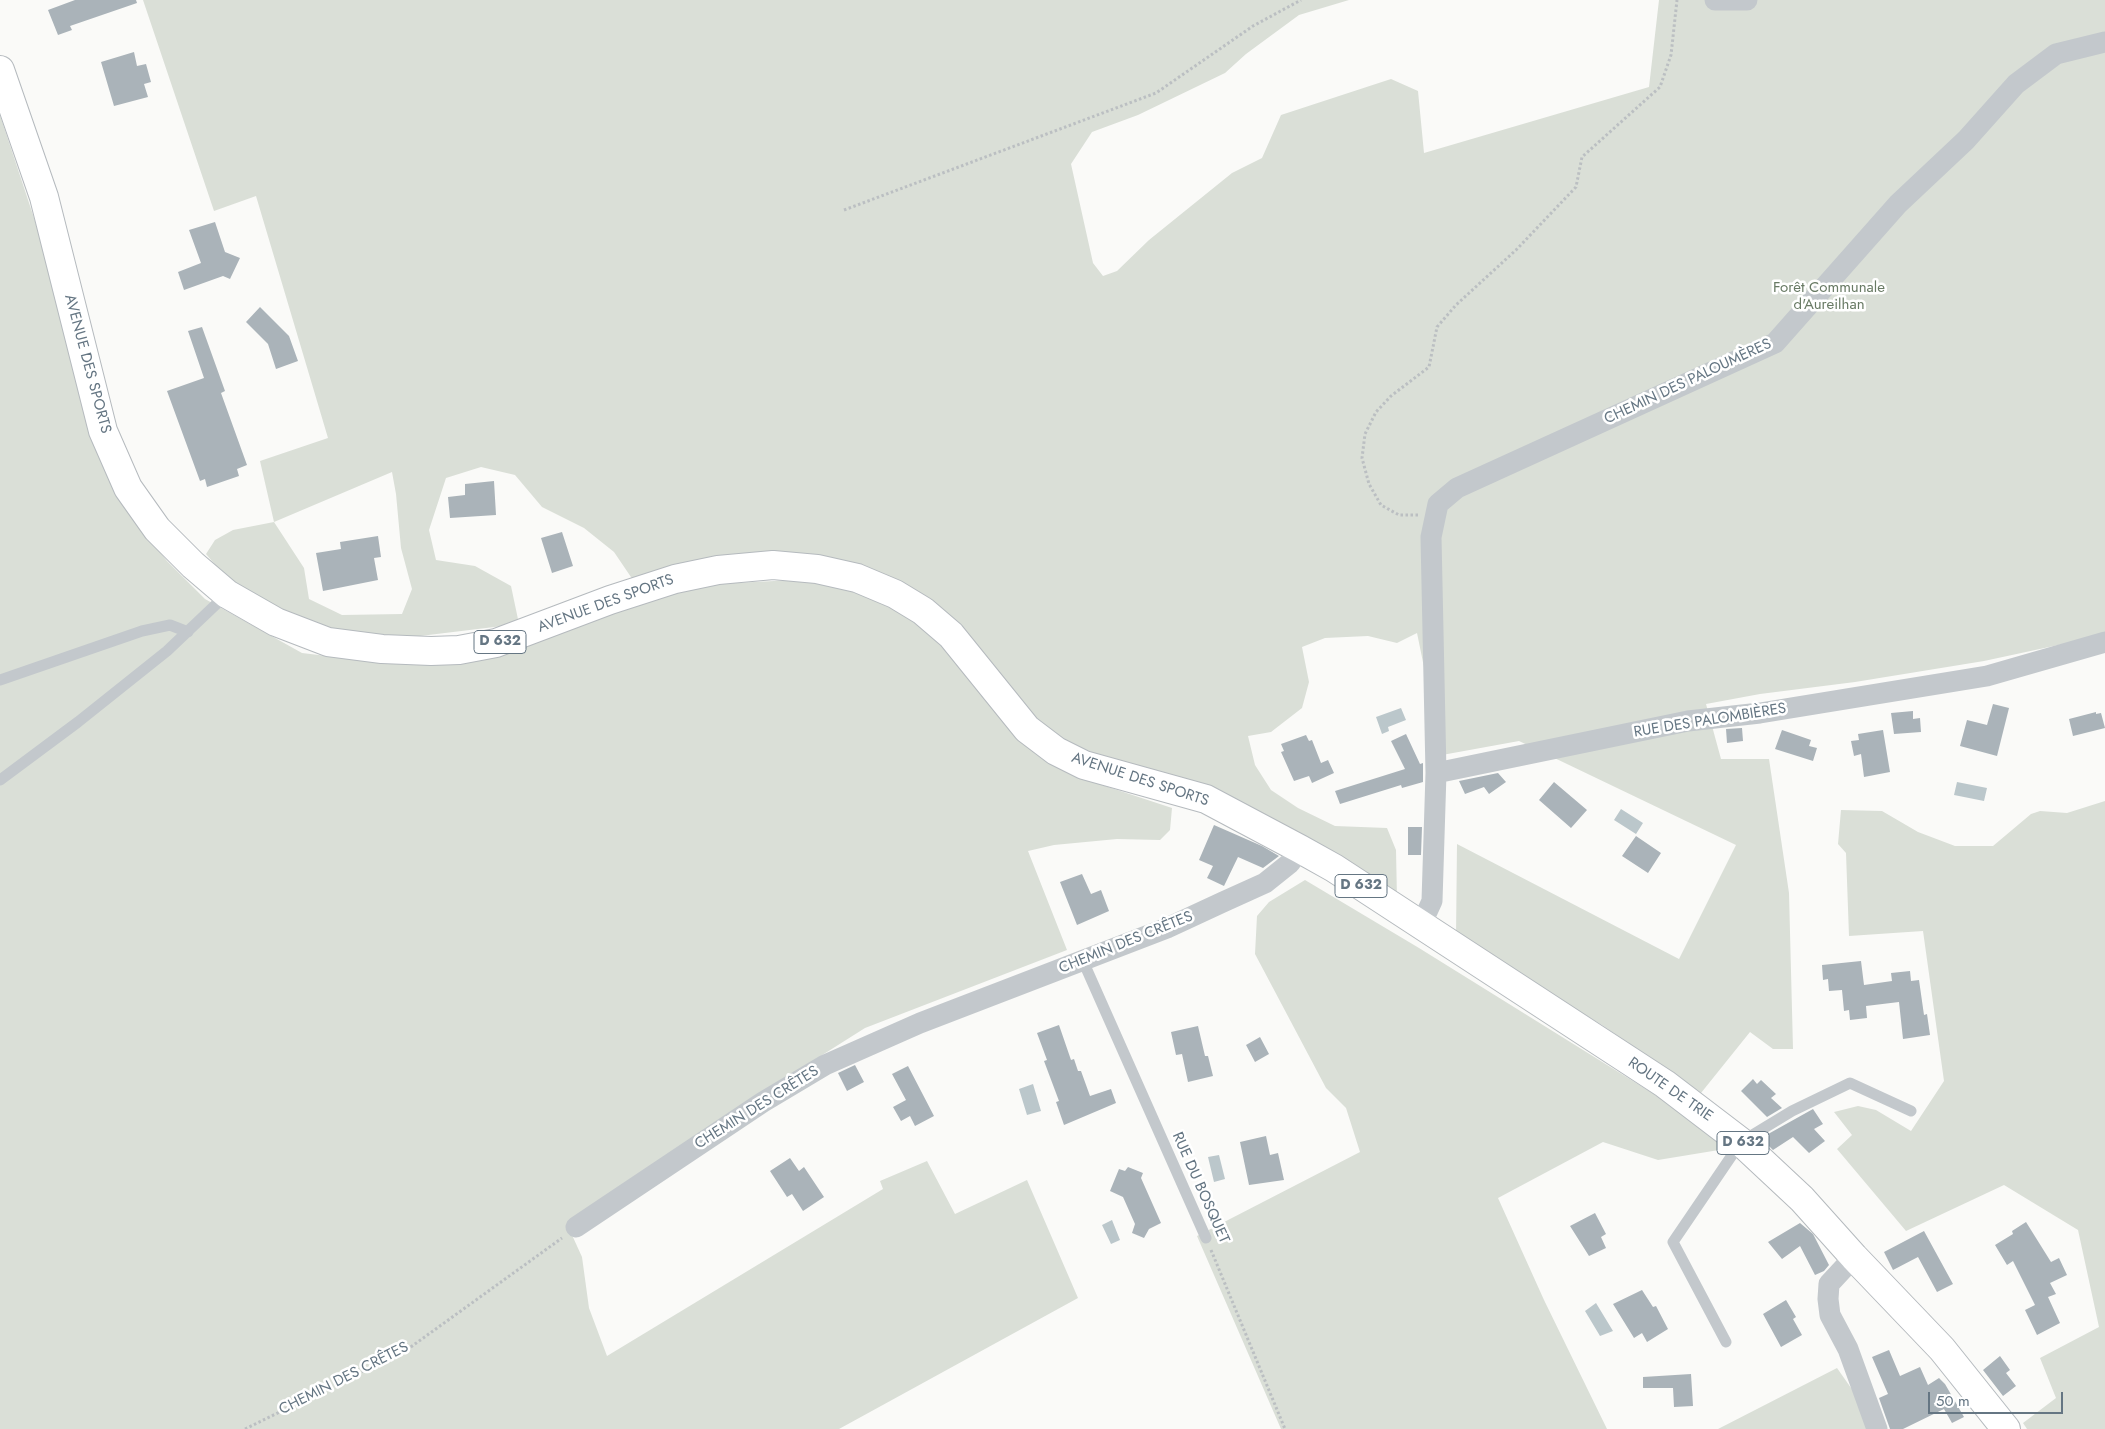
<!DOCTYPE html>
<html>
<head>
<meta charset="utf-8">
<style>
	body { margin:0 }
	#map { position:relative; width:2105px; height:1429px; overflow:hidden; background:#fafaf8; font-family:Jost,sans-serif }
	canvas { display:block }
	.scale { position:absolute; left:1928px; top:1392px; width:135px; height:22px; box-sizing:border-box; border:2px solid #657683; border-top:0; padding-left:6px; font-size:15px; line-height:18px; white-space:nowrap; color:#657683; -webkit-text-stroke:4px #fff; paint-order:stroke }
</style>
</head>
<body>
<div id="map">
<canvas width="2105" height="1429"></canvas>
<div class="scale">50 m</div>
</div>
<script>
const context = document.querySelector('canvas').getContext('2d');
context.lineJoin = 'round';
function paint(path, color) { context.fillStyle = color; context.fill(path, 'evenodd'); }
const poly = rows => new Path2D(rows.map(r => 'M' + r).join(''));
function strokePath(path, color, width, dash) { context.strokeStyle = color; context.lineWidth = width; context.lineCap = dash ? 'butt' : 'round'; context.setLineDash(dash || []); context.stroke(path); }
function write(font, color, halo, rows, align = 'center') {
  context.font = font + ' Jost,sans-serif'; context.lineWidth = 5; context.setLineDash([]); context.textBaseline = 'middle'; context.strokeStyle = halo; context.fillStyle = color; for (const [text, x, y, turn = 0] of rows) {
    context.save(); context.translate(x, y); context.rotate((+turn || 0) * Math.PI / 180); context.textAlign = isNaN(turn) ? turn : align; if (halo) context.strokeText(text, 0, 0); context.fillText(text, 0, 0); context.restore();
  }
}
paint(poly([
	[143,0,1349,0,1299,15,1246,54,1225,73,1138,115,1092,132,1071,164,1093,263,1103,276,1117,271,1149,240,1232,173,1262,158,1281,115,1391,79,1418,91,1424,153,1649,87,1659,0,2105,0,2105,635,1984,661,1855,682,1760,694,1706,704,1721,759,1769,759,1789,893,1793,1049,1773,1049,1750,1032,1701,1093,1602,1025,1456,937,1457,844,1679,959,1736,845,1519,741,1442,755,1417,633,1397,643,1368,636,1325,638,1302,647,1309,682,1302,708,1271,732,1248,736,1255,765,1271,790,1298,808,1335,826,1387,828,1396,850,1397,899,1107,758,1061,740,1035,719,1008,686,836,560,633,580,614,552,584,528,542,507,515,475,481,467,446,478,429,530,436,560,475,566,511,586,519,624,412,637,345,635,307,628,233,586,206,554,215,540,233,530,274,522,260,461,328,438,256,196,214,211],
	[392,472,396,494,401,548,412,589,402,614,342,615,309,599,304,568,274,522],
	[0,115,35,221,76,370,138,524,167,561,205,599,302,653,385,663,412,662,645,597,714,584,794,580,847,587,894,606,936,639,1031,747,1090,781,1172,808,1170,830,1160,840,1117,839,1054,845,1028,851,1067,950,865,1028,702,1131,567,1224,582,1257,589,1308,607,1356,883,1189,880,1181,927,1161,955,1214,1027,1180,1078,1298,839,1429,0,1429],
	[2105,801,2105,1429,2027,1429,2023,1423,2056,1398,2040,1358,2099,1327,2078,1230,2004,1185,1906,1231,1837,1149,1852,1135,1834,1112,1858,1106,1876,1110,1911,1131,1944,1081,1923,931,1849,936,1846,853,1838,844,1841,810,1882,811,1918,832,1955,846,1993,846,2031,814,2040,811,2067,813],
	[1305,880,1419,948,1686,1114,1722,1142,1719,1150,1658,1160,1603,1142,1498,1198,1544,1300,1607,1429,1281,1429,1197,1236,1360,1152,1346,1108,1326,1088,1255,954,1257,916,1269,902],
	[1837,1368,1856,1395,1868,1429,1718,1429]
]), '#dadfd7');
paint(poly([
	[1401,708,1406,720,1388,727,1389,731,1382,734,1376,717],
	[1957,782,1987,788,1984,801,1954,795],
	[1621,809,1643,823,1636,834,1614,820],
	[1033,1084,1041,1111,1027,1115,1019,1089],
	[1219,1155,1225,1179,1214,1182,1208,1157],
	[1112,1220,1120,1240,1111,1244,1102,1225],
	[1596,1303,1613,1331,1600,1336,1585,1311]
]), '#bbc7cb');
paint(poly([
	[75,0,136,0,137,3,70,26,72,30,58,35,48,10],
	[134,52,137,66,146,64,151,82,144,84,148,97,114,106,101,62],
	[215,222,225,252,240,258,230,279,223,276,184,290,178,272,201,263,189,230],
	[260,307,289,336,298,361,276,369,268,344,246,322],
	[202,327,225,391,221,393,247,465,237,469,239,476,207,487,205,479,200,481,167,391,204,378,188,331],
	[494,481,496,515,450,518,448,497,465,495,465,484],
	[562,532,573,566,552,573,541,538],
	[378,536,381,557,374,558,378,580,323,591,316,553,341,549,340,542],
	[1993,704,2009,708,1997,756,1960,746,1967,720,1987,725],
	[1913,711,1913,719,1920,718,1921,732,1894,734,1891,713],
	[2096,712,2096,714,2101,713,2105,728,2073,736,2069,719],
	[1742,728,1743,741,1727,743,1726,729],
	[1782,730,1811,740,1809,746,1817,748,1813,761,1775,749],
	[1883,730,1890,772,1864,777,1861,754,1854,756,1851,741,1859,740,1858,734],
	[1406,734,1420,764,1423,763,1423,782,1402,788,1401,785,1340,804,1335,791,1405,769,1391,741],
	[1306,735,1309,741,1312,740,1321,763,1328,760,1334,773,1312,783,1309,776,1294,781,1281,752,1284,751,1281,744],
	[1498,773,1506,782,1489,794,1484,787,1465,794,1459,781],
	[1554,782,1587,810,1571,828,1539,800],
	[1214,825,1262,846,1279,856,1263,868,1238,857,1224,886,1207,878,1213,866,1199,860],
	[1408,827,1422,827,1421,855,1408,855],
	[1636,836,1661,853,1648,873,1622,856],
	[1082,874,1091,894,1101,890,1109,911,1077,925,1060,882],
	[1861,961,1864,985,1892,981,1891,973,1910,971,1911,981,1919,980,1924,1015,1927,1014,1930,1035,1903,1039,1899,1002,1866,1006,1867,1018,1850,1020,1849,1010,1844,1011,1842,990,1829,991,1828,979,1823,980,1822,965],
	[1059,1025,1071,1060,1074,1059,1078,1071,1081,1071,1090,1096,1111,1089,1116,1103,1064,1125,1056,1102,1059,1101,1044,1061,1047,1060,1037,1033],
	[1198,1026,1205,1056,1208,1056,1213,1076,1188,1082,1182,1054,1176,1055,1171,1032],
	[1260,1037,1269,1054,1255,1062,1246,1045],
	[855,1065,864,1082,847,1091,838,1073],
	[908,1066,934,1116,915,1126,910,1116,901,1121,893,1107,906,1100,892,1074],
	[1753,1079,1757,1084,1761,1080,1776,1094,1771,1098,1782,1108,1767,1117,1741,1091],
	[1813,1109,1823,1124,1814,1129,1825,1141,1809,1153,1793,1137,1773,1150,1761,1138],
	[1266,1136,1270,1155,1278,1153,1284,1180,1249,1185,1240,1142],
	[790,1158,799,1171,804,1167,824,1197,803,1211,792,1194,787,1197,770,1171],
	[1128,1167,1143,1173,1141,1178,1161,1223,1149,1229,1144,1238,1132,1233,1135,1224,1123,1197,1110,1191,1119,1169,1125,1171],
	[1595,1213,1606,1234,1601,1237,1606,1248,1589,1256,1570,1226],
	[2026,1222,2051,1262,2059,1258,2067,1275,2050,1283,2056,1294,2048,1297,2060,1323,2037,1335,2025,1310,2035,1305,2013,1261,2007,1265,1995,1245,2013,1234,2012,1231],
	[1800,1223,1813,1234,1829,1265,1824,1271,1815,1275,1800,1246,1782,1259,1768,1242],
	[1924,1231,1953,1284,1937,1292,1918,1257,1893,1270,1884,1252],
	[1642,1290,1653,1307,1656,1306,1668,1329,1647,1342,1642,1333,1634,1338,1613,1304],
	[1786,1300,1796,1317,1793,1319,1802,1335,1781,1347,1763,1314],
	[1889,1350,1900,1376,1920,1367,1928,1385,1939,1378,1945,1384,1964,1417,1952,1423,1944,1409,1903,1429,1890,1429,1879,1398,1888,1394,1872,1357],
	[2000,1356,2010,1370,2006,1373,2016,1386,2003,1396,1983,1370],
	[1691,1374,1693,1406,1674,1407,1673,1388,1643,1388,1643,1377]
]), '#aab3b9');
const primary = poly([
	[0,70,44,197,103,431,128,488,157,529,193,565,227,594,276,622,328,642,382,649,431,651,459,650,496,643,610,600,675,579,718,570,773,565,817,569,857,578,895,594,923,611,951,635,1027,729,1056,751,1084,765,1206,799,1300,849,1334,868,1665,1084,1741,1142,1802,1199,1854,1257,1942,1349,2006,1429]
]);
strokePath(primary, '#b5babe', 30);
strokePath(poly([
	[844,210,1156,93,1253,26,1301,0],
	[1418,515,1399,515,1381,505,1369,484,1362,458,1365,434,1376,412,1391,396,1429,367,1437,327,1456,305,1516,250,1576,187,1582,157,1660,87,1671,55,1677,0],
	[1211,1250,1285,1429],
	[245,1429,408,1349,562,1238]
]), '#bbbfc2', 3, [2.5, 2.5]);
strokePath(poly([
	[0,680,142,631,170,625,188,632],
	[0,780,78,722,167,651,227,594],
	[1083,961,1206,1238],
	[1726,1342,1673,1242,1741,1142,1792,1111,1850,1083,1911,1111]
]), '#c3c8cc', 11);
strokePath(poly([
	[1715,0,1747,0],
	[1436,773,1431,537,1438,504,1457,488,1775,343,1898,204,1966,140,2016,84,2056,54,2105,42],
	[1421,925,1432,901,1436,773,1688,721,1760,713,1987,676,2105,642],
	[576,1227,763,1102,825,1065,920,1023,1167,928,1223,902,1265,883,1290,863,1300,849],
	[1854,1257,1829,1284,1828,1299,1830,1315,1848,1349,1877,1429]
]), '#c3c8cc', 21);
strokePath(primary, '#fff', 28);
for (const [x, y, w] of [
	[500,642,52],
	[1361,886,52],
	[1743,1143,52]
]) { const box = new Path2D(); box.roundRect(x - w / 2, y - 11.5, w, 23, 4); context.fillStyle = '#fff'; context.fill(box); strokePath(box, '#657683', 1); }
write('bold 14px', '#657683', null, [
	["D 632",500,642],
	["D 632",1361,886],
	["D 632",1743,1143]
]);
write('15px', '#687a64', '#fff', [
	["Forêt Communale",1829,288],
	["d'Aureilhan",1829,305]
]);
write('15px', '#657683', '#fff', [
	["AVENUE DES SPORTS",87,364,75],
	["CHEMIN DES PALOUMÈRES",1688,382,-25],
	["AVENUE DES SPORTS",606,604,-20],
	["RUE DES PALOMBIÈRES",1710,721,-9],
	["AVENUE DES SPORTS",1140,780,18],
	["CHEMIN DES CRÊTES",1126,943,-22],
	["ROUTE DE TRIE",1670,1090,35],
	["CHEMIN DES CRÊTES",757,1108,-32],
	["RUE DU BOSQUET",1200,1188,66],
	["CHEMIN DES CRÊTES",344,1379,-27]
]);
</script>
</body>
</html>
